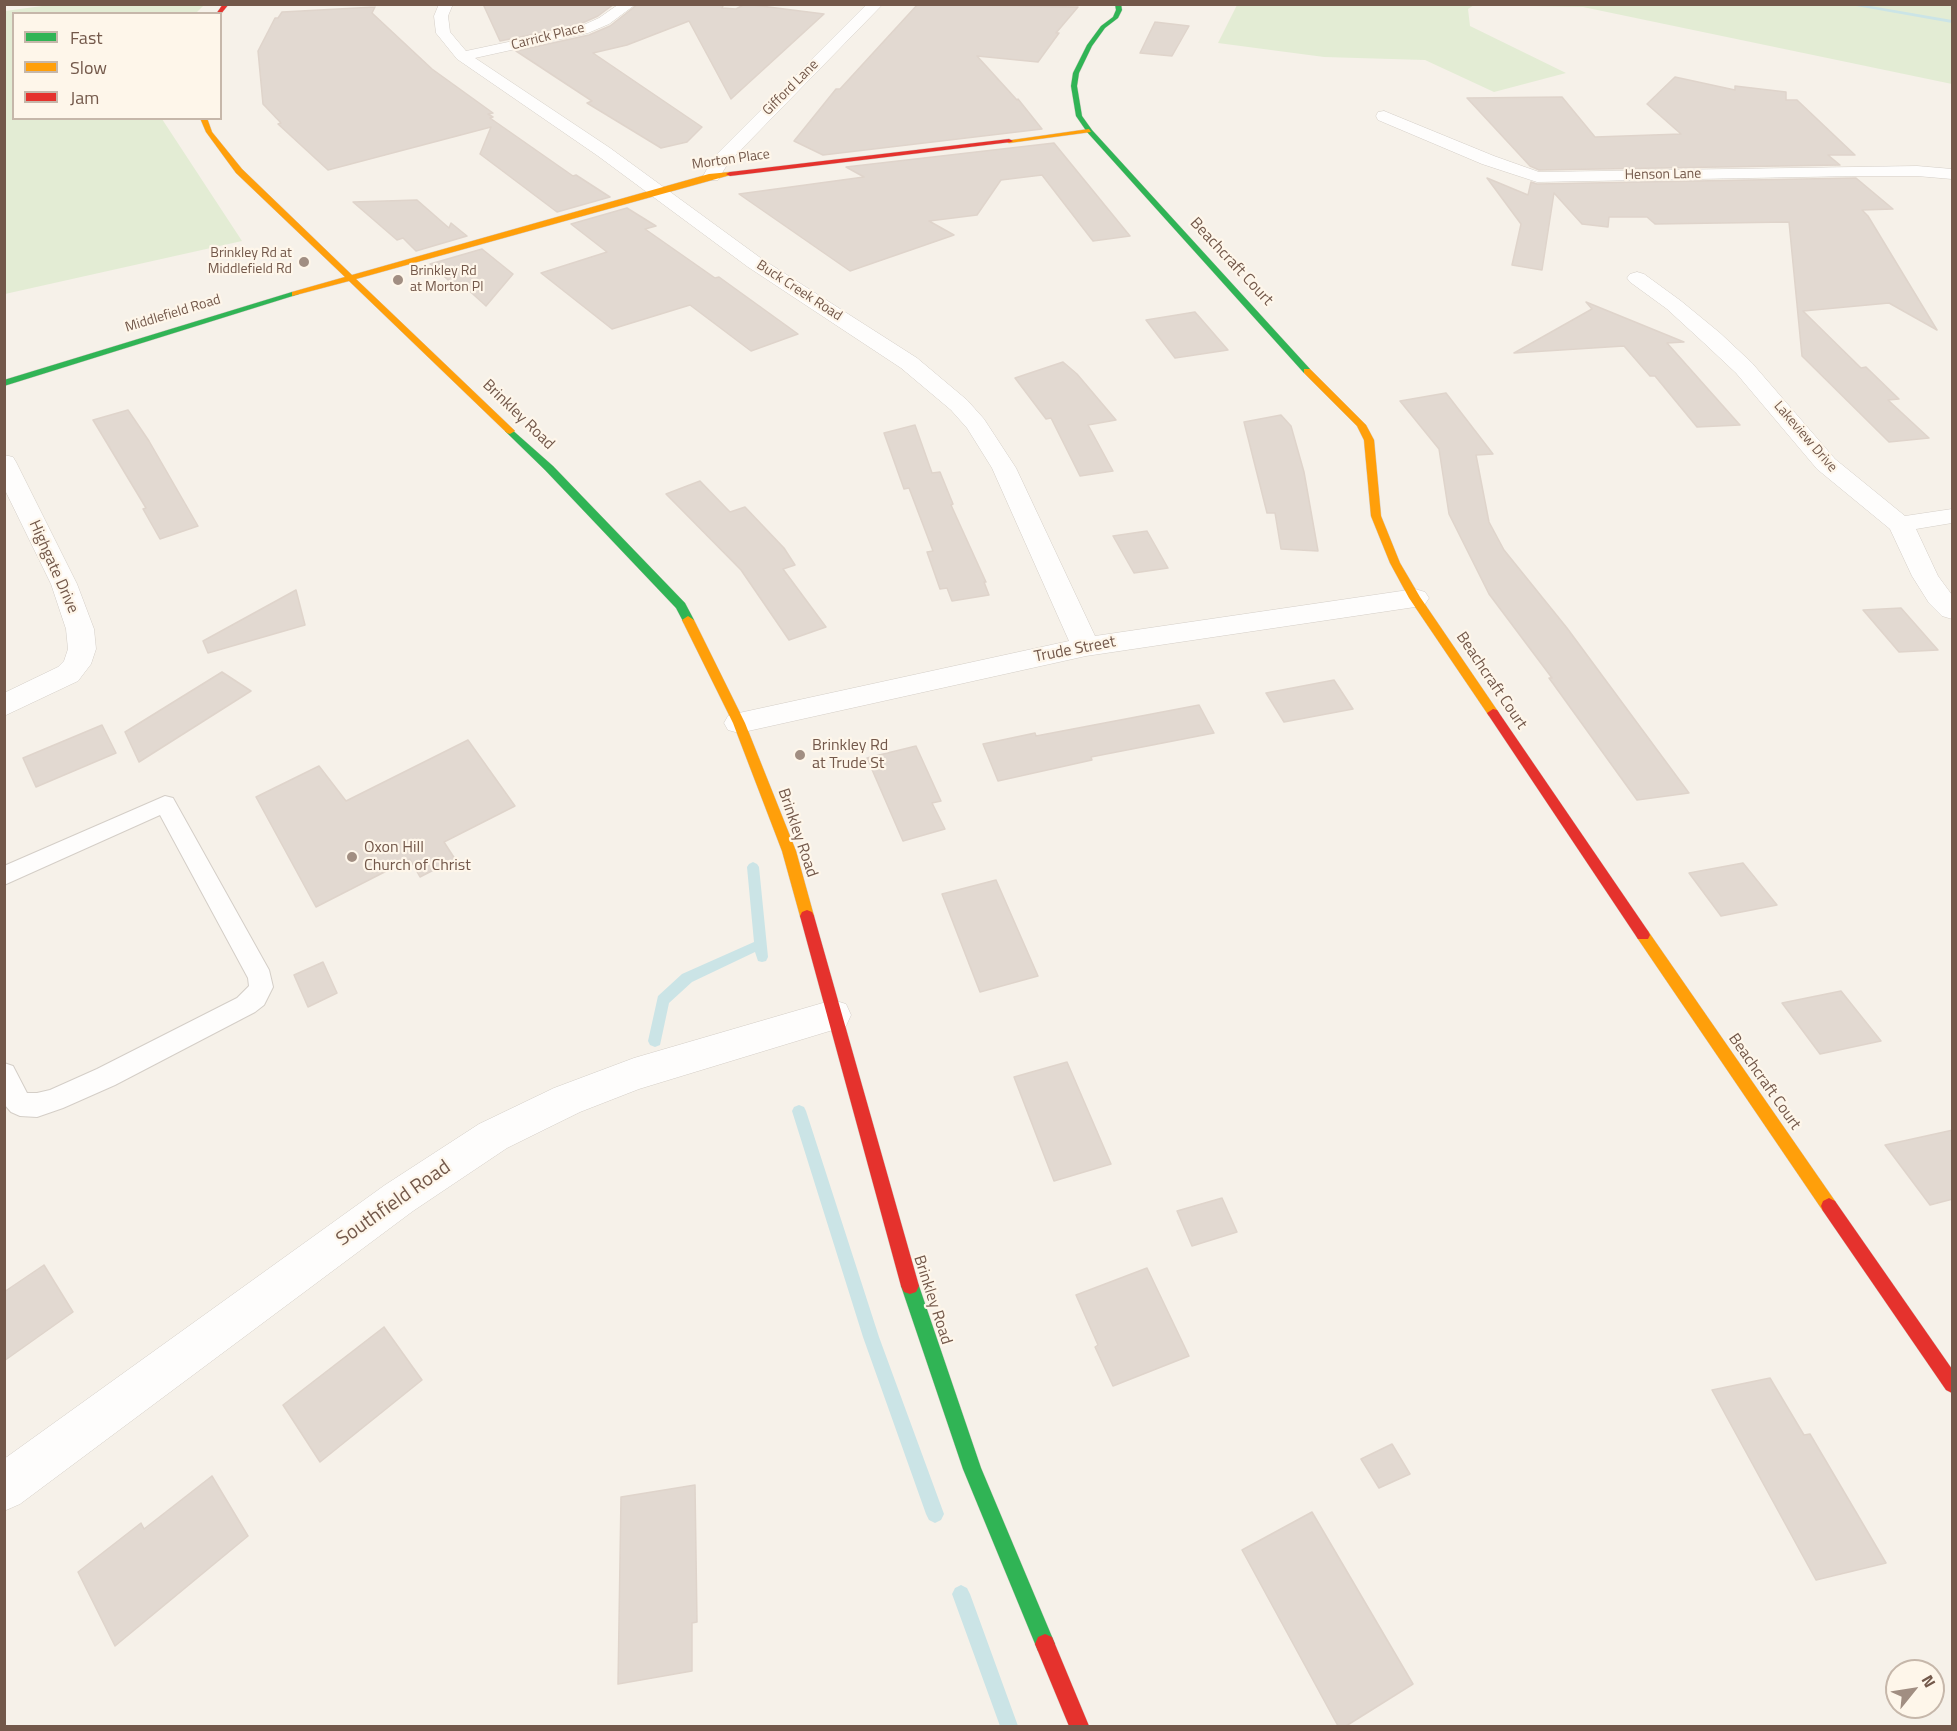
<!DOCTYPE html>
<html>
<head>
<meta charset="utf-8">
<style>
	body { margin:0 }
	#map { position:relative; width:1957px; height:1731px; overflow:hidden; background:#f6f1e9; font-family:"Titillium Web",sans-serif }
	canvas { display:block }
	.frame { position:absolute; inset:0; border:6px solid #73584a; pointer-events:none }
	.legend { position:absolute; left:12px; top:12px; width:210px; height:108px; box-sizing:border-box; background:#fef6ea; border:2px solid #c6b7aa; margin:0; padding:8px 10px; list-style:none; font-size:18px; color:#73584a }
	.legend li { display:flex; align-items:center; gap:12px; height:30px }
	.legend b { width:30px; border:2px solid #c6b7aa }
	.north { position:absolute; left:1885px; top:1659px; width:60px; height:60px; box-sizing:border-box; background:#fef6ea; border:2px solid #c6b7aa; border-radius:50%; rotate:60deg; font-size:16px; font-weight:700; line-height:24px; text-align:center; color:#73584a }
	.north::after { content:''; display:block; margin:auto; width:21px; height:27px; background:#a18e82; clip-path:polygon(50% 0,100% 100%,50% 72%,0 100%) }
</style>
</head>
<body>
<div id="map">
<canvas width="1957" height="1731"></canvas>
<div class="frame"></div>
<ul class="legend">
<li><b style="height:8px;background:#30b455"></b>Fast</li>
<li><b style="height:8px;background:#ff9f0a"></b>Slow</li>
<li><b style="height:8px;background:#e5322d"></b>Jam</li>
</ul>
<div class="north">N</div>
</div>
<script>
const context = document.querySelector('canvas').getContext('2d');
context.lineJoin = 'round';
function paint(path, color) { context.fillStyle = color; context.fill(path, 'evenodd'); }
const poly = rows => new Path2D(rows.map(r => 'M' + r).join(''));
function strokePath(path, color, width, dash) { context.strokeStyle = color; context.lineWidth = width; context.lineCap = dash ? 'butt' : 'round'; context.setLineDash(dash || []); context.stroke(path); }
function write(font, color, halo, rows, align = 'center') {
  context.font = font + ' "Titillium Web",sans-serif'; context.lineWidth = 4.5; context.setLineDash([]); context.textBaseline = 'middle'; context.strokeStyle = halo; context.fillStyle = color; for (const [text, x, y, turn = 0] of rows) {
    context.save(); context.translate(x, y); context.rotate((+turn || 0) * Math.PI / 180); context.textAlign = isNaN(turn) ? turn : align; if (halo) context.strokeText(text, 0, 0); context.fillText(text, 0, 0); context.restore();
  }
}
paint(poly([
	[57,4,204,5,195,14,14,14,14,118,162,119,242,241,5,294,5,11],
	[1237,5,1952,5,1952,84,1583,7,1474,5,1468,9,1470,26,1566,73,1494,92,1425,60,1324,57,1218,43]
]), '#e3ecd4');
paint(poly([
	[1859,4,1952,20,1952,23,1845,4,1859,4],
	[753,862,757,864,759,867,768,957,766,961,762,962,758,961,755,952,692,982,669,1003,660,1045,655,1047,650,1045,648,1041,658,996,682,974,754,942,747,867,749,864,753,862],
	[799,1105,804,1107,806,1111,879,1337,944,1514,941,1520,935,1523,929,1520,926,1514,863,1337,792,1111,794,1107,799,1105],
	[961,1585,967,1588,970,1594,1018,1726,1000,1726,952,1594,955,1588,961,1585]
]), '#cbe4e6');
const building = poly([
	[483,4,614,4,598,16,578,25,500,41,483,4],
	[638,4,724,4,722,8,736,9,745,4,824,14,731,99,689,21,627,45,593,53,702,127,687,142,661,148,587,103,592,101,516,51,589,35,610,26,638,4],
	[918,4,1078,7,1056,33,1059,33,1038,62,977,56,1017,100,1018,99,1042,129,823,155,794,141,836,89,840,89,918,4],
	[375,7,372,13,432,69,493,113,488,114,493,117,490,118,573,176,576,175,610,197,557,212,480,154,491,127,328,170,278,124,281,123,263,104,258,51,275,18,278,18,282,12,375,7],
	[1155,22,1189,26,1172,56,1140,53,1155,22],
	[1675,77,1735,90,1735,86,1786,92,1786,100,1797,100,1855,155,1828,155,1840,165,1539,170,1530,166,1467,98,1562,97,1595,137,1681,134,1647,104,1675,77],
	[1054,143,1130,236,1093,241,1042,175,1001,180,977,215,929,221,954,235,850,271,739,194,864,177,846,167,1054,143],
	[1487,178,1528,195,1531,182,1537,184,1856,178,1893,209,1862,210,1868,216,1937,330,1889,303,1803,311,1861,368,1866,367,1899,399,1888,400,1929,438,1889,442,1802,356,1789,222,1655,224,1647,217,1609,217,1608,227,1582,224,1554,193,1542,270,1512,265,1521,224,1487,178],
	[417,200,449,228,451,223,467,236,416,251,403,238,397,240,353,202,417,200],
	[627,208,656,226,645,229,715,278,719,277,798,334,751,351,690,305,612,329,541,273,607,252,571,224,627,208],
	[482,249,513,274,486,306,463,285,456,287,430,264,482,249],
	[1586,302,1684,342,1667,343,1740,425,1697,427,1655,376,1650,376,1624,346,1514,353,1592,309,1586,302],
	[1195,312,1228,350,1175,358,1146,320,1195,312],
	[1063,362,1077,374,1116,420,1088,425,1113,471,1080,476,1051,418,1046,419,1015,378,1063,362],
	[1446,393,1493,454,1476,455,1489,522,1504,550,1567,628,1689,793,1637,800,1549,678,1552,678,1489,594,1449,514,1439,449,1400,401,1446,393],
	[128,410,149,441,198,526,160,539,143,509,146,508,93,420,128,410],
	[1281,415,1291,426,1304,472,1318,551,1281,549,1275,513,1267,513,1244,422,1281,415],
	[915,425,932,473,940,472,953,504,951,505,986,582,984,582,989,595,952,601,947,588,940,589,927,552,933,551,909,488,904,489,884,433,915,425],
	[700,481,730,512,745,507,784,548,795,565,783,569,826,627,789,640,741,570,666,494,700,481],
	[1147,531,1168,568,1134,573,1113,536,1147,531],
	[296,590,305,625,208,653,203,641,296,590],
	[1901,608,1938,650,1899,652,1863,610,1901,608],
	[222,672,251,691,139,762,125,732,222,672],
	[1334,680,1353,709,1284,722,1266,693,1334,680],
	[1199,705,1214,733,1091,757,1092,760,998,781,983,744,1035,733,1036,736,1199,705],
	[102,725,116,753,36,787,23,758,102,725],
	[468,740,515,806,444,842,455,859,420,877,410,859,316,907,256,797,319,766,346,801,468,740],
	[916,746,941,801,932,803,945,829,903,841,867,758,916,746],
	[1743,863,1777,905,1721,916,1689,873,1743,863],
	[996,880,1038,976,980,992,942,894,996,880],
	[323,962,337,993,308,1007,294,975,323,962],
	[1841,991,1881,1041,1820,1054,1782,1003,1841,991],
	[1067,1062,1111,1164,1054,1181,1014,1077,1067,1062],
	[1953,1130,1953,1199,1930,1205,1885,1145,1953,1130],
	[1222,1198,1237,1232,1192,1246,1177,1211,1222,1198],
	[44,1265,73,1312,4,1361,4,1292,44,1265],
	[1147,1268,1189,1356,1113,1386,1095,1347,1098,1345,1076,1295,1147,1268],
	[384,1327,422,1380,320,1462,283,1405,384,1327],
	[1770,1378,1804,1435,1810,1434,1886,1563,1816,1580,1712,1390,1770,1378],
	[1392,1444,1410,1474,1379,1488,1361,1459,1392,1444],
	[212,1476,248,1536,115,1646,78,1572,141,1523,144,1529,212,1476],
	[695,1485,697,1622,692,1623,692,1671,618,1684,621,1497,695,1485],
	[1312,1512,1413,1684,1346,1726,1338,1726,1242,1550,1312,1512]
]);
paint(building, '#e2d9d1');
strokePath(building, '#dfd4cb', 1.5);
const lane = poly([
	[165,796,173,798,269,970,273,987,264,1005,255,1012,115,1085,63,1108,37,1117,20,1116,11,1112,4,1104,4,1063,13,1066,27,1093,37,1093,50,1090,97,1069,237,998,249,986,248,978,160,815,4,885,4,866,165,796]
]);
const street = poly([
	[439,4,453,4,448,16,450,32,466,51,579,27,599,18,619,4,636,4,609,24,588,33,475,58,610,148,762,259,917,358,967,400,984,419,1016,468,1095,636,1415,589,1425,592,1429,598,1425,604,1415,607,1086,656,739,733,728,730,724,723,728,716,739,713,1069,641,992,468,967,428,951,410,901,368,748,267,598,156,457,59,436,33,434,16,439,4],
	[867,4,883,4,728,163,718,180,706,180,703,176,714,157,867,4],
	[1384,111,1494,156,1539,172,1917,166,1952,169,1952,179,1917,176,1856,176,1537,182,1482,164,1378,120,1376,116,1378,112,1384,111],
	[1637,272,1644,274,1681,301,1720,333,1752,363,1835,459,1905,516,1952,509,1952,523,1916,529,1938,576,1952,595,1952,619,1942,616,1929,603,1912,576,1890,529,1817,469,1736,373,1704,343,1667,309,1630,282,1627,278,1630,274,1637,272],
	[4,455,13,457,16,462,77,584,94,629,96,649,91,664,78,681,4,716,4,693,58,667,64,661,68,649,66,629,51,584,4,488,4,455],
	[833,1000,846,1004,851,1015,846,1026,639,1089,580,1112,507,1148,413,1211,20,1504,4,1511,4,1459,385,1185,479,1124,554,1088,634,1058,833,1000]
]);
const fast = poly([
	[1115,4,1121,4,1122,10,1118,18,1105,28,1092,46,1079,73,1077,86,1082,116,1092,130,1310,369,1310,373,1304,373,1087,132,1076,116,1071,86,1073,73,1087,45,1101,26,1113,17,1116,10,1115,4],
	[292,292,299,294,4,386,4,380,292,292],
	[510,428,553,466,685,603,694,620,692,623,684,623,676,608,545,470,507,433,505,431,510,428],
	[910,1278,916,1280,919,1286,981,1468,1055,1644,1052,1651,1045,1654,1038,1651,963,1469,901,1286,904,1280,910,1278]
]);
const slow = poly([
	[200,118,207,118,212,132,242,169,352,275,709,174,730,172,734,174,356,279,513,429,515,431,510,434,507,433,349,281,292,296,292,292,345,277,236,173,206,132,200,118],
	[1089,129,1091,132,1009,143,1005,141,1089,129],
	[1304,369,1310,369,1366,425,1374,440,1381,516,1400,563,1420,597,1497,710,1499,713,1497,716,1489,716,1409,598,1390,563,1371,516,1364,440,1357,426,1304,373,1304,369],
	[688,616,694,620,745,723,796,851,814,916,812,920,802,920,800,916,782,851,733,723,682,620,688,616],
	[1643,929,1648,931,1835,1201,1837,1206,1835,1211,1829,1214,1823,1211,1638,939,1636,935,1638,931,1643,929]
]);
const jam = poly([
	[223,4,229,4,220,15,220,14,216,14,223,4],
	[1009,139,1013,141,1011,142,730,176,726,174,730,172,1009,139],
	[1493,709,1497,710,1648,931,1650,935,1648,939,1638,939,1489,716,1487,713,1493,709],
	[807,910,812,912,814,916,919,1286,916,1292,910,1294,904,1292,901,1286,800,916,802,912,807,910],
	[1829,1198,1835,1201,1952,1369,1952,1393,1946,1390,1823,1211,1821,1206,1823,1201,1829,1198],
	[1045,1634,1052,1637,1089,1726,1069,1726,1035,1644,1038,1637,1045,1634]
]);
strokePath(lane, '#d4cec7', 2);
strokePath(street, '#d4cec7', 1);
strokePath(fast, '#d5cdc6', 1);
strokePath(slow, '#d5cdc6', 1);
strokePath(jam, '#d5cdc6', 1);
paint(lane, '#fefdfc');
paint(street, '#fefdfc');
paint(fast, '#30b455');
paint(slow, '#ff9f0a');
paint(jam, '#e5322d');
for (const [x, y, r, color] of [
	[304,262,6,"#a18e82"],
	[398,280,6,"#a18e82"],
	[800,755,6,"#a18e82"],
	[352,857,6,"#a18e82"]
]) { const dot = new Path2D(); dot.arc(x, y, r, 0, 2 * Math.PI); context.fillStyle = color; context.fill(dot); strokePath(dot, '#fef6ea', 2); }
write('14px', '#73584a', '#fef6ea', [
	["Carrick Place",548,37,-14],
	["Gifford Lane",791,88,-45],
	["Morton Place",731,160,-8],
	["Henson Lane",1663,175,-1],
	["Buck Creek Road",799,291,33],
	["Middlefield Road",173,314,-17],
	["Lakeview Drive",1805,437,49]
]);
write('14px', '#73584a', '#fef6ea', [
	["Brinkley Rd at",292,254],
	["Middlefield Rd",292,270],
	["Brinkley Rd",410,272,"left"],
	["at Morton Pl",410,288,"left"]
], 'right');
write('16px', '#73584a', '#fef6ea', [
	["Beachcraft Court",1231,262,47],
	["Brinkley Road",518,415,44],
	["Highgate Drive",53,567,66],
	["Trude Street",1075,650,-11],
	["Beachcraft Court",1491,681,56],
	["Brinkley Road",797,833,71],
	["Beachcraft Court",1764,1082,55],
	["Brinkley Road",932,1300,72]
]);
write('16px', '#73584a', '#fef6ea', [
	["Brinkley Rd",812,746],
	["at Trude St",812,764],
	["Oxon Hill",364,848],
	["Church of Christ",364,866]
], 'left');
write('20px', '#73584a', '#fef6ea', [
	["Southfield Road",394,1204,-35]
]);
</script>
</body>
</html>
